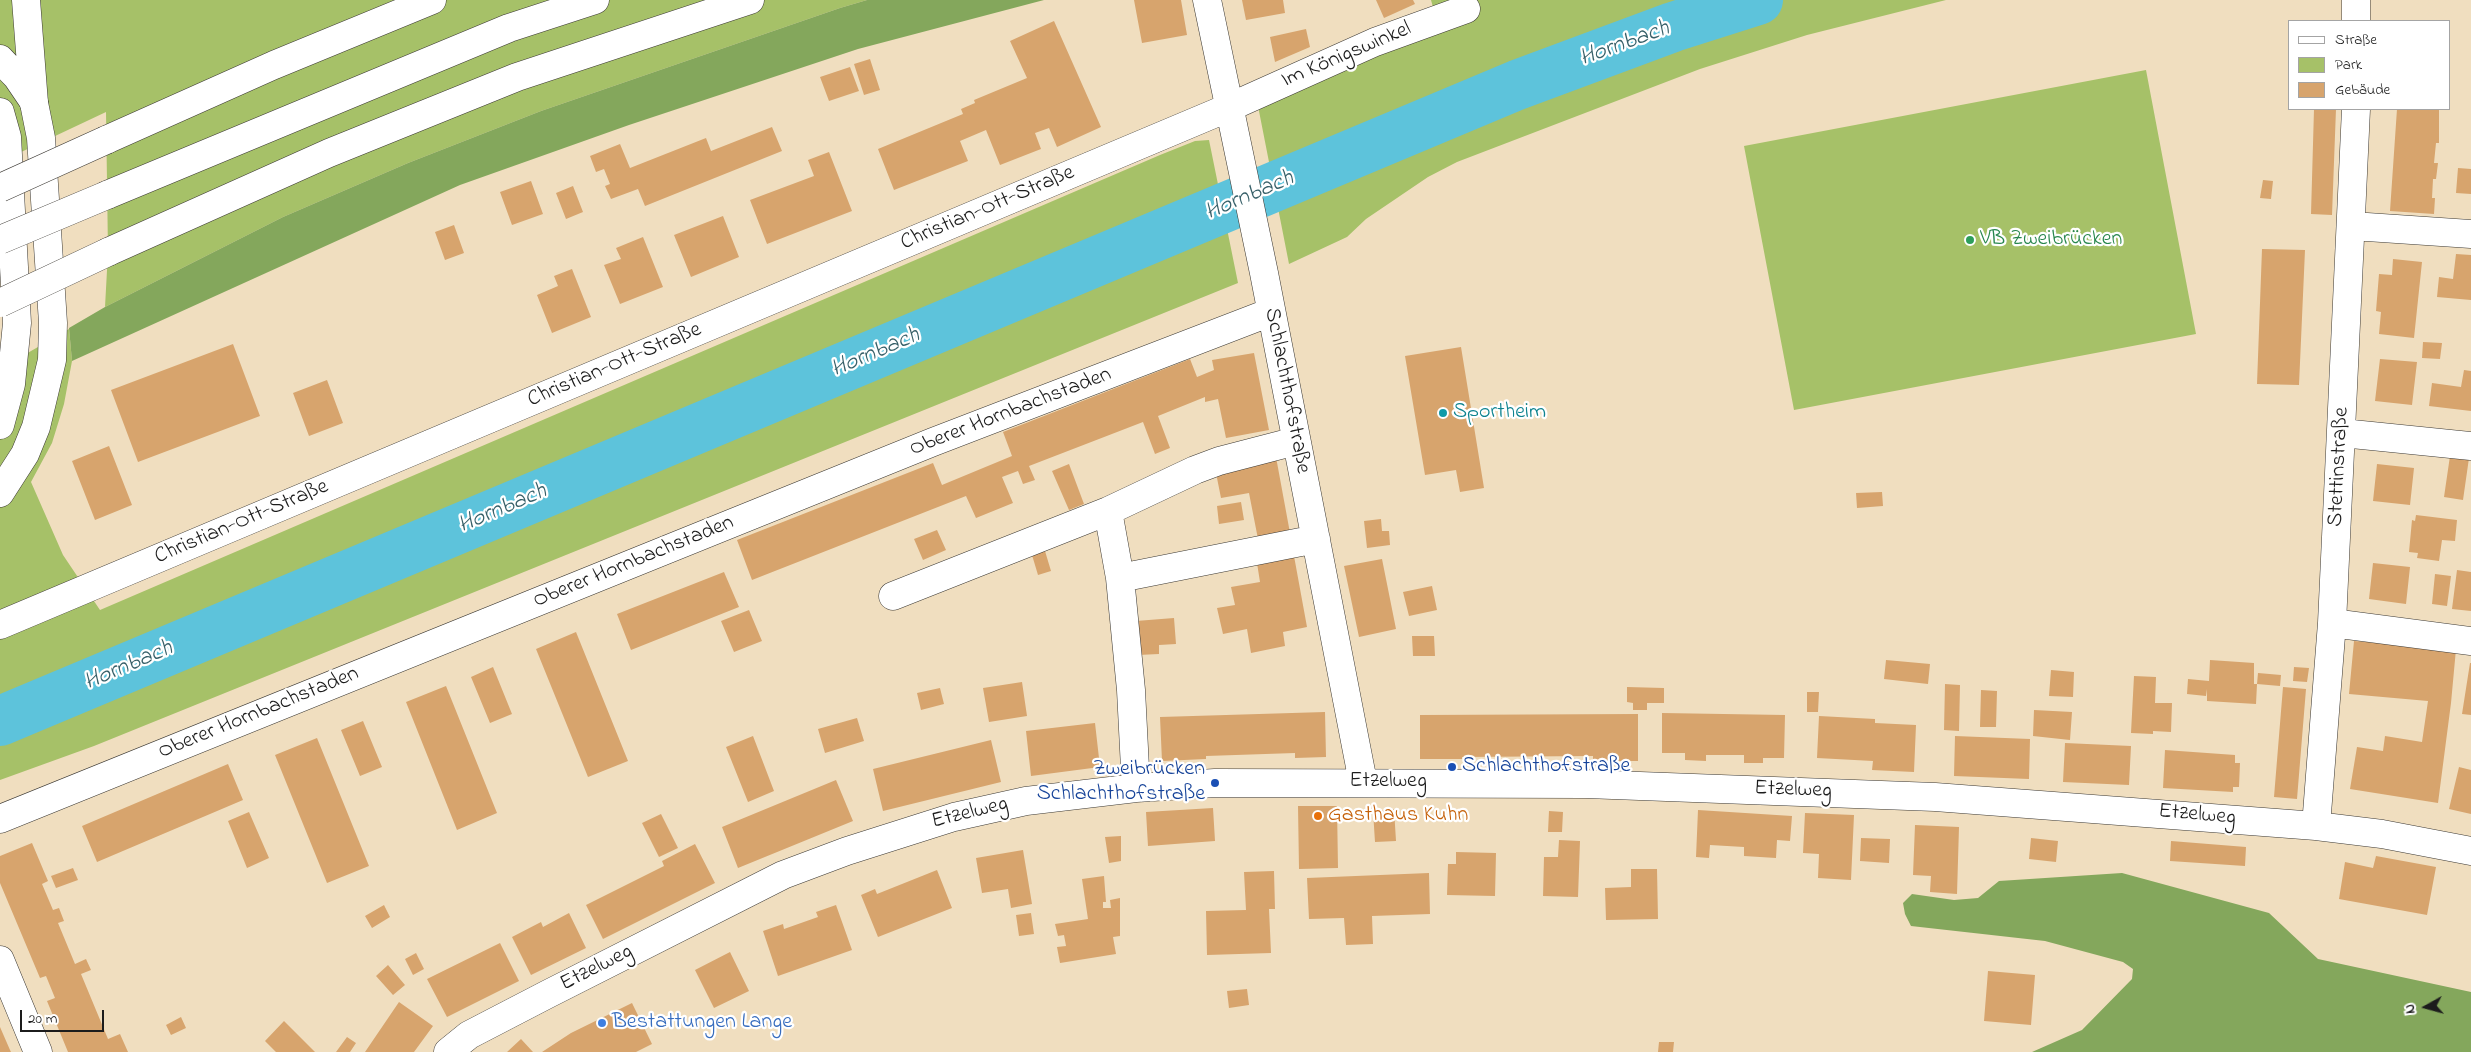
<!DOCTYPE html>
<html>
<head>
<meta charset="utf-8">
<style>
	body { margin:0 }
	#map { position:relative; width:2471px; height:1052px; overflow:hidden; background:#f0debf; font-family:"Indie Flower",sans-serif }
	canvas { display:block }
	.legend { position:absolute; left:2288px; top:20px; width:162px; height:90px; box-sizing:border-box; background:#fff; border:1px solid #a4a4a4; margin:0; padding:6px 9px; list-style:none; font-size:15px; color:#1c1c1c }
	.legend li { display:flex; align-items:center; gap:10px; height:25px }
	.legend b { width:25px; border:1px solid #a4a4a4 }
	.north { position:absolute; left:2401px; top:982px; width:50px; height:50px; -webkit-text-stroke:4px #fff; paint-order:stroke; rotate:263deg; font-size:14px; font-weight:700; line-height:20px; text-align:center; color:#1c1c1c }
	.north::after { content:''; display:block; margin:auto; width:18px; height:22px; background:#1c1c1c; clip-path:polygon(50% 0,100% 100%,50% 72%,0 100%) }
	.scale { position:absolute; left:20px; top:1010px; width:84px; height:22px; box-sizing:border-box; border:2px solid #1c1c1c; border-top:0; padding-left:6px; font-size:15px; line-height:18px; white-space:nowrap; color:#1c1c1c; -webkit-text-stroke:4px #fff; paint-order:stroke }
</style>
</head>
<body>
<div id="map">
<canvas width="2471" height="1052"></canvas>
<ul class="legend">
<li><b style="height:6px;background:#fff"></b>Straße</li>
<li><b style="height:14px;background:#a6c168"></b>Park</li>
<li><b style="height:14px;background:#d7a46d"></b>Gebäude</li>
</ul>
<div class="north">N</div>
<div class="scale">20 m</div>
</div>
<script>
const context = document.querySelector('canvas').getContext('2d');
context.lineJoin = 'round';
function paint(path, color) { context.fillStyle = color; context.fill(path, 'evenodd'); }
const poly = rows => new Path2D(rows.map(r => 'M' + r).join(''));
function strokePath(path, color, width, dash) { context.strokeStyle = color; context.lineWidth = width; context.lineCap = dash ? 'butt' : 'round'; context.setLineDash(dash || []); context.stroke(path); }
function write(font, color, halo, rows, align = 'center') {
  context.font = font + ' "Indie Flower",sans-serif'; context.lineWidth = 4.5; context.setLineDash([]); context.textBaseline = 'middle'; context.strokeStyle = halo; context.fillStyle = color; for (const [text, x, y, turn = 0] of rows) {
    context.save(); context.translate(x, y); context.rotate((+turn || 0) * Math.PI / 180); context.textAlign = isNaN(turn) ? turn : align; if (halo) context.strokeText(text, 0, 0); context.fillText(text, 0, 0); context.restore();
  }
}
paint(poly([
	[0,0,867,0,840,8,541,111,408,163,283,217,105,307,108,252,106,112,0,162],
	[1431,0,1946,0,1807,35,1700,69,1457,162,1428,177,1366,219,1347,237,1289,264,1258,106,1438,25],
	[2146,70,2196,334,1794,410,1744,146],
	[1209,140,1238,283,94,746,0,780,0,369,69,329,72,361,64,404,52,443,31,482,63,555,100,610,1160,155,1195,141]
]), '#a6c168');
paint(poly([
	[867,0,1044,0,858,49,629,125,460,185,72,361,69,328,105,307,283,217,408,163,541,111,840,8],
	[2122,873,2269,913,2318,959,2471,992,2471,1052,2032,1052,2082,1030,2132,979,2133,969,2123,962,2045,941,1911,926,1905,914,1903,903,1912,894,1954,900,1978,898,1999,881]
]), '#84a75c');
strokePath(poly([
	[0,721,1517,85,1673,27,1758,0]
]), '#5dc3db', 50);
paint(poly([
	[1134,0,1181,0,1187,35,1142,43],
	[1242,0,1283,0,1285,13,1246,20],
	[1376,0,1413,0,1415,4,1384,18],
	[1054,21,1101,127,1057,147,1049,128,1035,133,1041,149,1000,165,986,130,960,141,968,161,894,190,878,149,963,114,961,109,975,103,974,100,1027,78,1010,41],
	[1306,29,1310,47,1275,62,1270,37],
	[870,59,880,90,864,95,854,64],
	[850,67,859,91,829,101,820,77],
	[2314,109,2336,109,2332,215,2311,214],
	[2397,109,2439,109,2439,143,2436,143,2434,163,2438,163,2436,179,2433,179,2432,198,2435,198,2434,214,2390,211],
	[772,127,782,151,645,206,638,189,611,199,605,186,610,184,604,169,596,172,590,156,620,144,630,168,706,138,711,151],
	[829,152,852,211,767,244,750,200,814,176,808,160],
	[2458,168,2471,169,2471,194,2456,193],
	[2263,180,2273,181,2271,199,2260,198],
	[531,181,543,214,512,225,500,192],
	[573,186,583,212,566,219,556,193],
	[723,216,739,257,691,277,674,235],
	[454,225,464,253,445,260,435,232],
	[643,237,663,287,620,304,604,265,621,259,616,248],
	[2262,249,2305,250,2299,385,2257,384],
	[2456,254,2471,255,2471,300,2437,297,2439,277,2453,279],
	[2393,259,2422,262,2414,338,2379,334,2381,312,2376,311,2379,274,2392,275],
	[572,269,591,317,552,333,537,295,558,286,554,276],
	[2423,342,2442,343,2440,359,2422,358],
	[233,344,260,416,138,462,111,390],
	[1461,347,1484,488,1460,492,1456,470,1425,475,1405,356],
	[1254,353,1269,430,1226,438,1218,399,1205,402,1205,397,1158,416,1170,448,1155,454,1143,422,1029,466,1035,480,1023,484,1018,471,1002,477,1013,503,976,518,966,496,752,580,737,540,933,463,942,485,1012,456,1003,432,1190,359,1197,377,1214,370,1212,360],
	[2380,359,2417,362,2412,405,2375,401],
	[2464,370,2471,371,2471,411,2429,406,2432,383,2461,387],
	[327,380,343,423,309,436,293,393],
	[109,446,132,505,95,520,72,461],
	[2450,456,2469,458,2463,500,2444,497],
	[1276,457,1290,533,1258,539,1249,493,1221,498,1215,468],
	[1069,464,1084,504,1069,510,1052,471],
	[2377,464,2414,468,2410,505,2373,501],
	[1882,492,1883,506,1857,508,1856,493],
	[1241,502,1244,520,1219,524,1217,506],
	[2416,515,2457,520,2455,541,2442,540,2439,561,2417,558,2418,553,2409,552,2412,520,2415,521],
	[1381,519,1382,531,1389,531,1390,545,1367,548,1364,521],
	[937,530,946,550,923,560,914,539],
	[1045,551,1051,571,1038,575,1032,555],
	[1294,556,1307,627,1283,632,1285,646,1251,653,1247,629,1223,634,1217,608,1235,605,1231,587,1260,582,1257,563],
	[1382,559,1396,629,1359,637,1344,566],
	[2373,563,2410,567,2406,604,2369,599],
	[2457,570,2471,572,2471,611,2452,609],
	[724,572,739,607,631,650,617,614],
	[2435,574,2451,576,2447,606,2432,604],
	[1432,586,1437,610,1409,616,1403,592],
	[749,610,762,641,734,652,721,621],
	[1174,618,1176,644,1159,645,1159,654,1138,655,1136,621],
	[576,632,628,761,588,777,536,649],
	[1412,636,1434,636,1435,656,1413,656],
	[2354,641,2456,649,2451,703,2438,803,2350,789,2357,747,2383,751,2385,736,2422,742,2428,701,2349,694],
	[1886,660,1930,664,1928,684,1884,679],
	[2210,660,2254,663,2254,684,2257,684,2256,704,2207,701,2207,689,2206,696,2187,694,2188,679,2209,681],
	[2470,663,2471,663,2471,715,2462,714],
	[493,667,512,714,490,723,471,677],
	[2294,667,2309,668,2307,682,2293,681],
	[2051,670,2074,672,2073,697,2049,696],
	[2258,673,2281,675,2280,686,2257,684],
	[2134,676,2156,677,2155,703,2172,703,2171,732,2153,731,2153,734,2131,733],
	[1022,682,1027,716,989,722,983,688],
	[1945,684,1960,685,1959,731,1944,730],
	[446,686,497,813,457,830,406,702],
	[1627,687,1664,688,1664,703,1647,703,1647,710,1633,710,1633,703,1627,702],
	[2283,687,2306,689,2297,799,2274,797],
	[940,688,944,704,921,710,917,693],
	[1981,690,1997,691,1996,727,1980,727],
	[1807,692,1819,692,1818,712,1807,712],
	[2034,710,2072,712,2070,740,2033,736],
	[1325,712,1326,757,1295,758,1295,753,1206,756,1206,759,1162,761,1160,717],
	[1662,713,1785,715,1784,758,1763,758,1763,763,1744,763,1744,755,1706,755,1706,761,1685,760,1685,753,1662,753],
	[1638,714,1638,761,1593,761,1593,756,1462,757,1462,759,1420,759,1420,715],
	[1819,716,1875,719,1875,723,1916,725,1914,772,1872,770,1873,761,1817,758],
	[857,718,864,741,825,753,818,729],
	[363,721,382,767,360,776,341,730],
	[1095,723,1100,767,1031,776,1026,731],
	[753,736,774,791,748,802,726,747],
	[1955,736,2030,739,2029,779,1954,776],
	[317,738,369,866,327,883,275,755],
	[991,740,1001,782,883,811,873,769],
	[2065,743,2131,746,2129,785,2063,782],
	[2165,750,2235,755,2235,763,2240,763,2239,787,2233,787,2233,792,2163,788],
	[228,764,243,800,97,862,82,826],
	[2459,767,2471,770,2471,814,2449,809],
	[836,780,853,821,738,868,722,827],
	[1298,806,1337,806,1338,868,1299,869],
	[1213,808,1215,841,1148,846,1146,812],
	[1394,809,1396,841,1375,842,1373,811],
	[1698,810,1792,816,1790,841,1777,840,1776,858,1744,856,1744,847,1710,845,1709,858,1696,857],
	[1549,811,1563,812,1562,832,1548,832],
	[249,812,269,858,247,868,228,821],
	[1805,813,1854,815,1851,880,1818,878,1819,854,1803,853],
	[661,814,678,848,659,857,642,823],
	[1915,825,1959,827,1957,894,1930,892,1931,876,1913,875],
	[1121,836,1121,861,1109,863,1105,837],
	[1861,838,1890,839,1889,863,1860,861],
	[2031,838,2058,841,2056,862,2029,859],
	[1559,840,1580,841,1578,897,1543,896,1544,857,1558,857],
	[2171,841,2246,847,2245,866,2170,861],
	[32,843,48,881,42,884,53,910,59,908,64,921,58,923,75,964,86,959,91,970,81,974,108,1039,120,1034,128,1052,68,1052,47,1001,55,998,46,976,40,978,0,883,0,856],
	[695,844,715,883,603,939,586,905,664,866,662,861],
	[1023,850,1032,904,1011,908,1008,889,982,893,976,858],
	[1456,852,1496,853,1495,896,1447,895,1448,864,1456,864],
	[2376,856,2436,867,2427,915,2339,899,2345,862,2373,868],
	[73,868,78,880,56,888,51,876],
	[1631,869,1657,869,1658,919,1606,920,1605,888,1631,887],
	[937,870,952,908,878,937,861,895,875,889,877,894],
	[1274,871,1275,909,1269,909,1271,953,1207,955,1206,911,1246,910,1244,872],
	[1429,873,1430,914,1372,916,1373,944,1346,945,1344,918,1309,919,1307,878],
	[1104,876,1106,902,1103,902,1103,908,1111,908,1110,900,1120,898,1120,936,1113,937,1116,954,1060,963,1057,947,1066,946,1064,935,1058,936,1055,924,1088,919,1082,879],
	[384,905,390,917,372,928,365,916],
	[836,905,852,950,778,976,763,931,783,924,784,929,818,917,816,912],
	[569,913,586,948,531,975,512,937,541,922,543,927],
	[1031,913,1034,934,1019,936,1016,915],
	[500,943,519,981,447,1017,427,979],
	[730,952,749,991,714,1008,695,970],
	[416,953,424,969,413,975,405,959],
	[388,965,405,985,393,995,376,976],
	[1988,971,2035,975,2031,1025,1984,1021],
	[1247,989,1249,1005,1229,1008,1227,991],
	[399,1002,433,1026,414,1052,365,1052],
	[632,1003,652,1044,636,1052,542,1052,571,1033],
	[181,1017,186,1028,171,1035,166,1025],
	[284,1021,315,1052,276,1052,265,1041],
	[0,1027,10,1050,11,1052,0,1052],
	[347,1037,356,1043,350,1052,336,1052],
	[521,1039,533,1052,507,1052],
	[1659,1042,1674,1042,1673,1052,1658,1052]
]), '#d7a46d');
const minor = poly([
	[1207,0,1264,273,1363,782],
	[2356,0,2356,21],
	[106,140,274,65,432,0],
	[2352,226,2471,234],
	[2342,433,2471,446],
	[1108,511,1120,578,1131,690,1136,788],
	[1120,578,1316,539],
	[893,596,1108,511,1195,470,1219,461,1296,441],
	[2332,623,2471,641],
	[0,625,1230,107,1375,42,1466,9],
	[0,819,933,442,1271,312],
	[2316,826,2332,623,2356,109],
	[0,960,38,1052],
	[448,1052,469,1035,548,994,783,875,847,851,954,817,1026,801,1136,788,1215,783,1586,784,1935,797,2316,826,2382,834,2471,851]
]);
const major = poly([
	[26,0,34,103],
	[0,59,17,77,34,102]
]);
const highway = poly([
	[0,112,7,137,17,323,11,384,0,425],
	[107,195,509,28,595,0],
	[108,252,329,153,517,77,750,0],
	[0,493,25,454,36,427,52,360,53,323,41,138,34,103]
]);
strokePath(minor, '#3c3934', 29);
strokePath(major, '#3c3934', 29);
strokePath(highway, '#3c3934', 29);
strokePath(minor, '#fff', 28);
strokePath(major, '#fff', 28);
strokePath(highway, '#fff', 28);
const minorBridge = poly([
	[0,188,106,140]
]);
const highwayBridge = poly([
	[0,240,107,195],
	[0,303,108,252]
]);
strokePath(minorBridge, '#3c3934', 29, []);
strokePath(highwayBridge, '#3c3934', 29, []);
strokePath(minorBridge, '#fff', 28);
strokePath(highwayBridge, '#fff', 28);
for (const [x, y, r, color] of [
	[1970,240,5,"#2e9e5b"],
	[1443,413,5,"#0f9aa8"],
	[1452,767,5,"#1a4fb4"],
	[1215,783,5,"#1a4fb4"],
	[1318,816,5,"#e8710a"],
	[602,1023,5,"#3f7fe0"]
]) { const dot = new Path2D(); dot.arc(x, y, r, 0, 2 * Math.PI); context.fillStyle = color; context.fill(dot); strokePath(dot, '#fff', 2); }
write('22px', '#1c1c1c', '#fff', [
	["Im Königswinkel",1347,56,-23],
	["Christian-Ott-Straße",988,209,-23],
	["Christian-Ott-Straße",615,366,-23],
	["Schlachthofstraße",1286,391,79],
	["Oberer Hornbachstaden",1011,413,-21],
	["Stettinstraße",2340,467,-87],
	["Christian-Ott-Straße",242,523,-23],
	["Oberer Hornbachstaden",634,563,-22],
	["Oberer Hornbachstaden",259,714,-22],
	["Etzelweg",1388,782],
	["Etzelweg",1793,791,2],
	["Etzelweg",970,814,-14],
	["Etzelweg",2197,816,5],
	["Etzelweg",597,969,-27]
]);
write('22px', '#27864d', '#fff', [
	["VB Zweibrücken",1980,240]
], 'left');
write('22px', '#0d838f', '#fff', [
	["Sportheim",1453,413]
], 'left');
write('22px', '#164399', '#fff', [
	["Schlachthofstraße",1462,767],
	["Zweibrücken",1205,770,"right"],
	["Schlachthofstraße",1205,795,"right"]
], 'left');
write('22px', '#c56008', '#fff', [
	["Gasthaus Kuhn",1328,816]
], 'left');
write('22px', '#366cbe', '#fff', [
	["Bestattungen Lange",612,1023]
], 'left');
write('italic 24px', '#365f68', '#fff', [
	["Hornbach",1625,45,-20],
	["Hornbach",1250,197,-23],
	["Hornbach",876,354,-23],
	["Hornbach",503,510,-23],
	["Hornbach",129,667,-23]
]);
</script>
</body>
</html>
